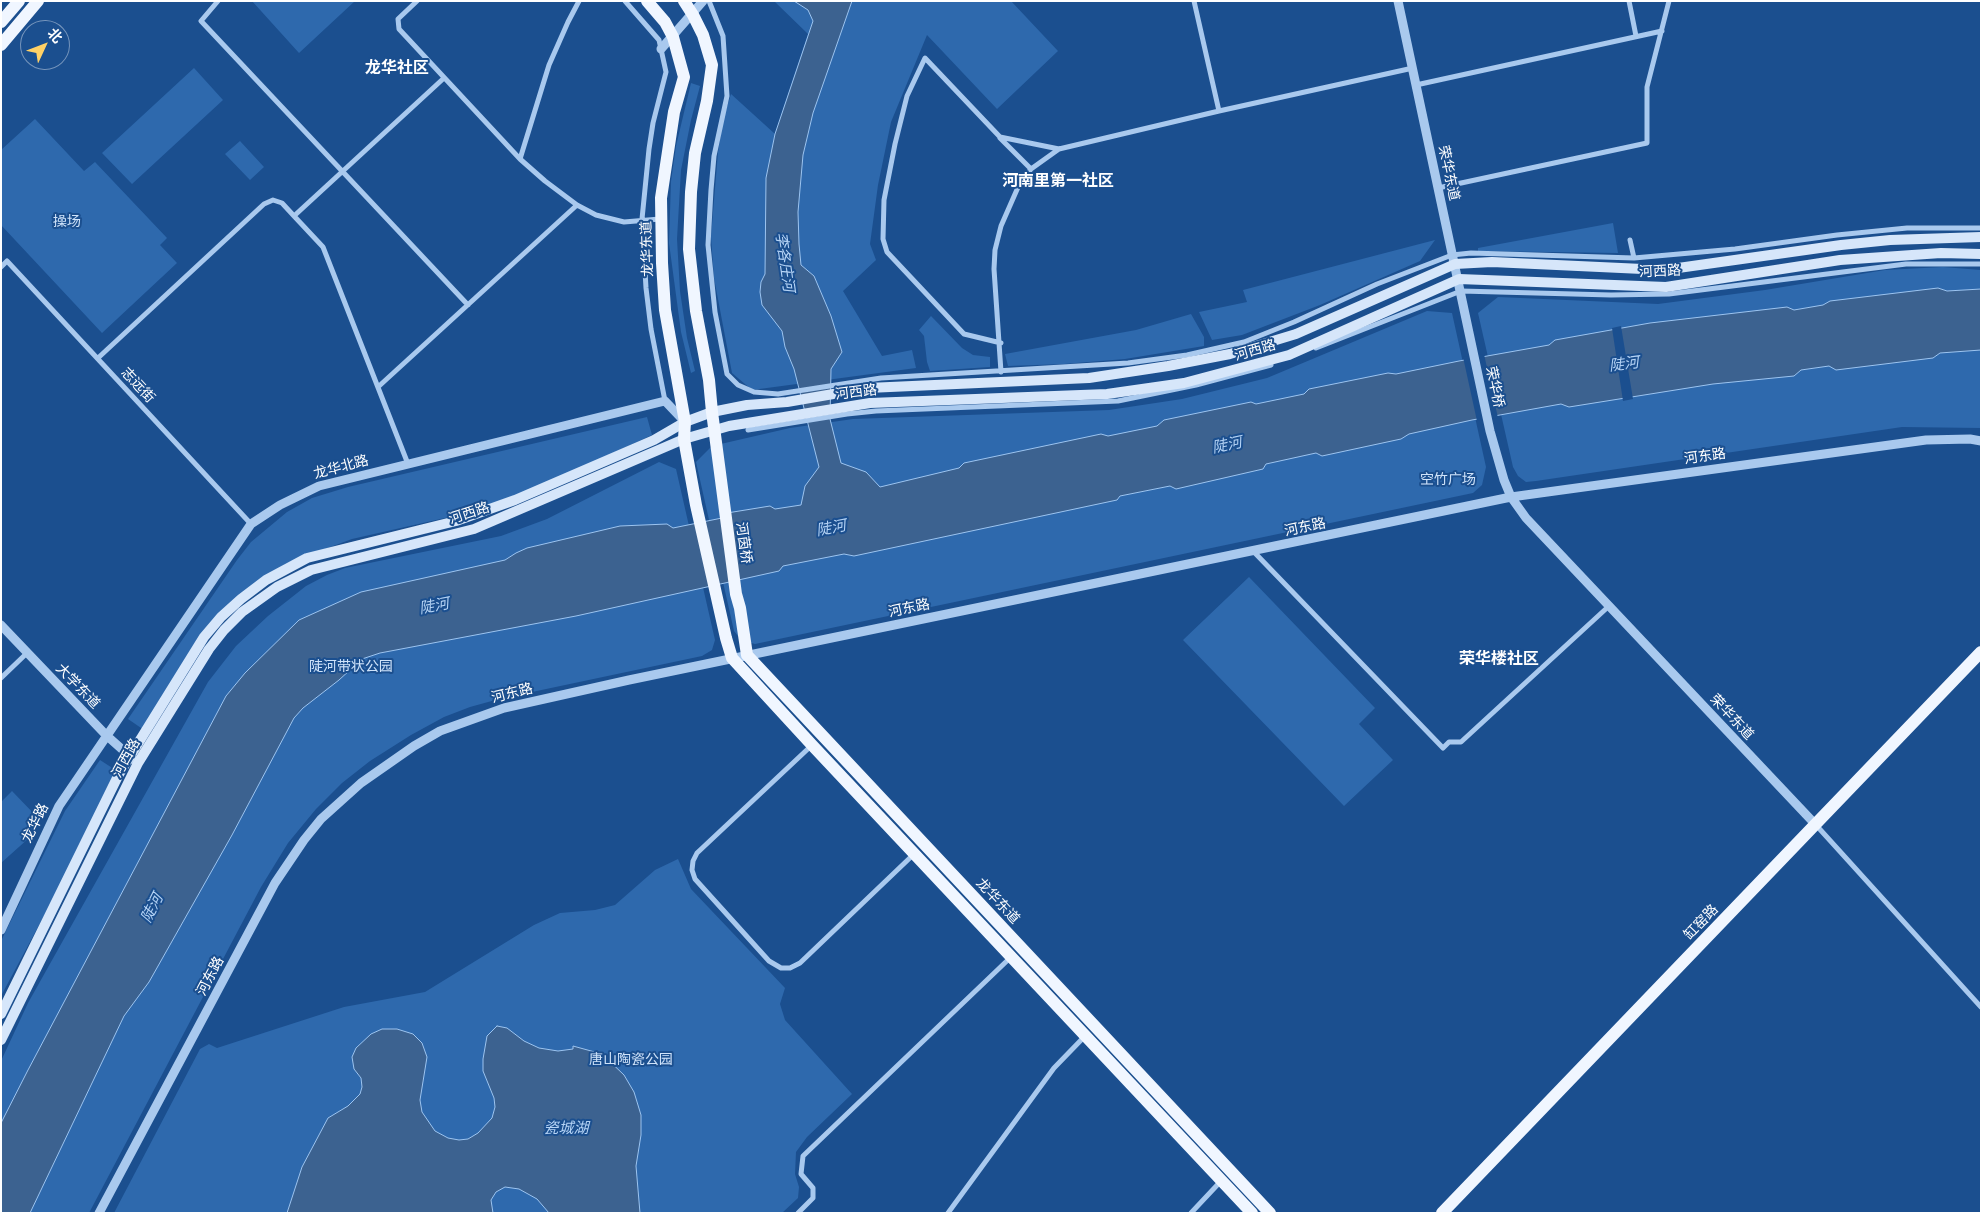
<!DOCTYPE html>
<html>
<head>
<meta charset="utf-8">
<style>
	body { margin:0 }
	#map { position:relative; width:1982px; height:1214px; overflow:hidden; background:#1b4f8f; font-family:Lato,"Noto Sans SC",sans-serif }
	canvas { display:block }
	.frame { position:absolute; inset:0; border:2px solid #fff; pointer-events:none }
	.north { position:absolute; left:20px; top:20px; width:50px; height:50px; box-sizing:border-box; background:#1b4f8f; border:1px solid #7695bc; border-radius:50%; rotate:47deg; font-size:14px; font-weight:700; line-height:20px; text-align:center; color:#fff }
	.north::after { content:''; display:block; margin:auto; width:18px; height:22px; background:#ffd166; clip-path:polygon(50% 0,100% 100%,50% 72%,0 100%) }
</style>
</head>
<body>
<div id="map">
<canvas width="1982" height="1214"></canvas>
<div class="frame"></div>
<div class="north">北</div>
</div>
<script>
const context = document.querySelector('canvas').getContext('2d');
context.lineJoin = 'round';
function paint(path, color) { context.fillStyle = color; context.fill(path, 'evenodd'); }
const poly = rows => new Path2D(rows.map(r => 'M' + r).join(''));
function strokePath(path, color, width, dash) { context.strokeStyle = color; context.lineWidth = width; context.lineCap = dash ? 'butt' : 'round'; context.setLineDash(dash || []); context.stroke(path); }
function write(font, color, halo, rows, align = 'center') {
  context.font = font + ' Lato,"Noto Sans SC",sans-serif'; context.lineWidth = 4; context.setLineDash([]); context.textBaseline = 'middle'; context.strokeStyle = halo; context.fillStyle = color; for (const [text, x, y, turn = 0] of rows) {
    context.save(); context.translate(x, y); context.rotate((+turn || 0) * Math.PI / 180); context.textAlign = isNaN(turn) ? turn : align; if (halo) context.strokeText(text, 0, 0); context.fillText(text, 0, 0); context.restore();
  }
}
paint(poly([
	[252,1,355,1,299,53],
	[774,1,1011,1,1058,51,997,109,927,35,891,122,878,185,870,244,876,260,843,291,882,356,912,350,916,368,752,390,732,373,714,278,711,237,718,152,723,120,731,94,775,134,808,34],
	[194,68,223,100,132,184,102,153],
	[691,83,700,86,691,120,681,170,677,239,680,291,687,338,695,371,691,373,681,332,669,243,671,181,676,146],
	[35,119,84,171,95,162,167,238,160,245,177,263,102,333,1,225,1,150],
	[240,141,264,167,250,180,225,154],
	[1613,223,1618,253,1478,251,1478,248],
	[1435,240,1420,261,1320,305,1242,335,1212,340,1199,312,1247,302,1243,290],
	[1943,267,1981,270,1981,428,1902,427,1536,481,1526,482,1518,476,1513,467,1478,313,1498,297,1658,304,1765,290,1885,270],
	[1427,311,1452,313,1486,467,1482,485,1473,493,755,644,741,640,734,631,696,462,712,446,790,428,853,419,1109,410,1182,399,1267,378],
	[1191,314,1204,337,1204,346,1125,359,1064,364,1008,366,1005,354,1136,330],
	[931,316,962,348,973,355,990,357,990,367,930,371,927,362,924,336,919,330],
	[647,417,652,435,522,495,467,513,352,539,287,563,238,596,144,730,128,719,237,560,251,542,287,512,312,498,348,487],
	[659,462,676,469,715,640,712,650,702,656,499,699,470,707,444,717,411,735,370,761,342,783,316,809,288,843,261,887,89,1213,1,1213,1,1061,28,1003,208,682,236,646,268,616,306,586,327,575,345,568,501,536,547,519],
	[1249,577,1375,708,1359,724,1393,760,1344,806,1183,640],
	[100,760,117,771,119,776,1,996,1,941,65,811],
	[12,791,38,818,29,838,1,863,1,802],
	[678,859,691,889,785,988,780,1004,785,1020,852,1094,807,1137,796,1152,795,1174,799,1187,798,1198,782,1213,114,1213,200,1049,209,1044,217,1048,344,1007,425,992,534,925,560,913,595,910,615,905,655,870]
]), '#2e69ad');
const water = poly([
	[794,1,852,1,813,113,803,155,798,212,799,244,801,265,814,276,831,316,842,352,831,369,830,419,841,463,866,472,880,487,959,468,964,463,1101,434,1108,436,1157,426,1164,420,1251,402,1256,404,1304,394,1309,389,1388,373,1396,374,1459,361,1549,345,1555,340,1650,323,1787,307,1794,310,1823,305,1830,301,1938,288,1947,291,1981,289,1981,350,1940,353,1933,358,1836,370,1829,366,1801,370,1794,376,1713,384,1569,407,1561,404,1472,420,1409,434,1401,439,1322,456,1316,453,1266,464,1263,469,1176,489,1170,486,1120,496,1117,500,854,556,844,554,783,566,779,571,576,616,380,653,362,659,339,680,303,708,294,718,232,835,149,982,124,1016,30,1213,1,1213,1,1123,28,1070,226,696,245,673,299,620,361,592,505,560,516,553,527,548,620,526,667,524,673,528,722,518,727,513,770,506,775,509,801,505,805,486,819,467,794,369,785,347,782,331,762,305,760,292,761,282,765,274,766,178,775,134,813,21,808,10,794,1],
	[497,1026,507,1028,524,1041,539,1048,558,1051,573,1049,573,1046,602,1054,624,1075,634,1092,641,1115,641,1135,636,1166,640,1213,549,1213,537,1199,519,1189,505,1187,496,1192,491,1200,493,1213,287,1213,302,1167,328,1118,348,1106,360,1094,362,1087,361,1078,354,1069,352,1057,356,1048,371,1034,382,1029,397,1029,413,1034,422,1043,427,1057,420,1100,422,1112,435,1131,448,1138,459,1140,468,1139,478,1133,492,1118,495,1107,494,1098,483,1071,483,1059,487,1036,497,1026]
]);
paint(water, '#3c6290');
strokePath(water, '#9cc4f0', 1);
paint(poly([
	[1621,326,1633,399,1623,401,1612,328],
	[1484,354,1498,418,1477,421,1463,357]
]), '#1b4f8f');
strokePath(poly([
	[218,1,201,21,468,305],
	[417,1,398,19,399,29,520,159,545,181,577,205,596,215,624,222,660,219],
	[625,1,659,40,666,72,653,123,649,149,642,219,646,288,651,329,665,401],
	[709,1,723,36,727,96,714,156,711,190,708,245,715,312,727,374,738,385,754,392,778,394,881,378,1128,363,1187,355,1244,342,1294,322,1377,284,1452,255,1471,253,1634,258,1735,249,1837,235,1907,228,1981,228],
	[1194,1,1219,111],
	[1629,1,1636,36],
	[1416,85,1662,31],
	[1000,138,1031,169],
	[520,159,549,65,568,22,579,1],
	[1438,188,1647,143,1647,87,1669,1],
	[294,216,323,247,408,464],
	[1630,240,1634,258],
	[1,267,7,261,251,524],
	[1001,343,964,334,887,252,883,239,884,200,895,144,907,96,925,58,1000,137,1059,149,1219,111,1413,68],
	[1316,348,1461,291,1611,295,1669,294,1906,264,1981,264],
	[98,358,264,204,273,200,282,203,294,216,444,78],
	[1001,372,994,269,995,250,1001,226,1019,185,1031,169,1059,149],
	[378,387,577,205],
	[748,430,847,414,876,411,1118,401,1196,385,1271,365],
	[1254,552,1443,748,1449,742,1461,742,1609,606],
	[1,678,27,653],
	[811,746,697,853,693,861,692,870,695,879,769,961,781,968,790,968,800,963,914,854],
	[1816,825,1981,1007],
	[798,1213,813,1198,813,1188,801,1174,803,1156,1011,957],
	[948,1213,1054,1068,1085,1036],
	[1191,1213,1221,1181]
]), '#a9c9ee', 5);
strokePath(poly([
	[1398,1,1490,431,1504,480,1511,497,1526,518,1815,824],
	[661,49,703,1],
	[1,625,106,735,134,760],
	[1,930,59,806,251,524,280,505,319,486,665,401,685,422],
	[99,1213,275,883,304,840,321,819,361,783,414,746,440,731,504,708,629,680,1511,497,1926,440,1970,439,1981,441]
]), '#a9c9ee', 9);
strokePath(poly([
	[1,1014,119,774,204,637,221,617,241,599,266,580,307,558,456,521,515,500,654,440,685,422,712,412,747,405,787,402,868,388,1089,378,1168,366,1230,354,1296,334,1455,264,1492,262,1664,270,1841,245,1890,240,1981,237],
	[1,1040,138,763,209,649,224,630,242,612,277,587,311,570,474,529,684,439,729,426,870,403,1107,394,1184,383,1289,355,1459,279,1666,287,1840,260,1941,253,1981,254]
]), '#d6e6fa', 10);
strokePath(poly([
	[647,1,665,22,673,37,684,77,674,112,661,198,662,263,665,310,685,422,684,439,696,505,726,638,732,658,812,745,1252,1213],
	[684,1,693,15,703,35,712,65,707,101,695,153,691,192,689,249,696,311,709,380,712,412,736,594,740,608,747,655,1270,1213],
	[1,22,19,1],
	[1,45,38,1],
	[1442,1213,1981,652]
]), '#f0f6ff', 12);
write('14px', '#fff', '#1b4f8f', [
	["荣华东道",1449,173,78],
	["龙华东道",647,249,-92],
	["河西路",1660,271,-3],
	["河西路",1255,350,-16],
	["志远街",138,385,47],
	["荣华桥",1495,387,78],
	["河西路",856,392,-7],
	["河东路",1705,456,-8],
	["龙华北路",341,467,-15],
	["河西路",469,513,-18],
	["河东路",1305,527,-12],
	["河茵桥",744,543,82],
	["河东路",909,608,-12],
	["大学东道",78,686,46],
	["河东路",512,693,-14],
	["荣华东道",1732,717,47],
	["河西路",126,758,-61],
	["龙华路",35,823,-64],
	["龙华东道",998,901,47],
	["缸窑路",1701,922,-46],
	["河东路",210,976,-62]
]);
write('14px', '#cfe3fa', '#1b4f8f', [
	["操场",67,221],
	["空竹广场",1448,479],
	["陡河带状公园",351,666],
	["唐山陶瓷公园",631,1059]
]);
write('italic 15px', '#b5d3f5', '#1b4f8f', [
	["李各庄河",785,262,82],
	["陡河",1624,364,-7],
	["陡河",1227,445,-12],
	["陡河",831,528,-11],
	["陡河",434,606,-11],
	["陡河",152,908,-63],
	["瓷城湖",566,1128]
]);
write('bold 16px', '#fff', '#1b4f8f', [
	["龙华社区",397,68],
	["河南里第一社区",1058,181],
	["荣华楼社区",1499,659]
]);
</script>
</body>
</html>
